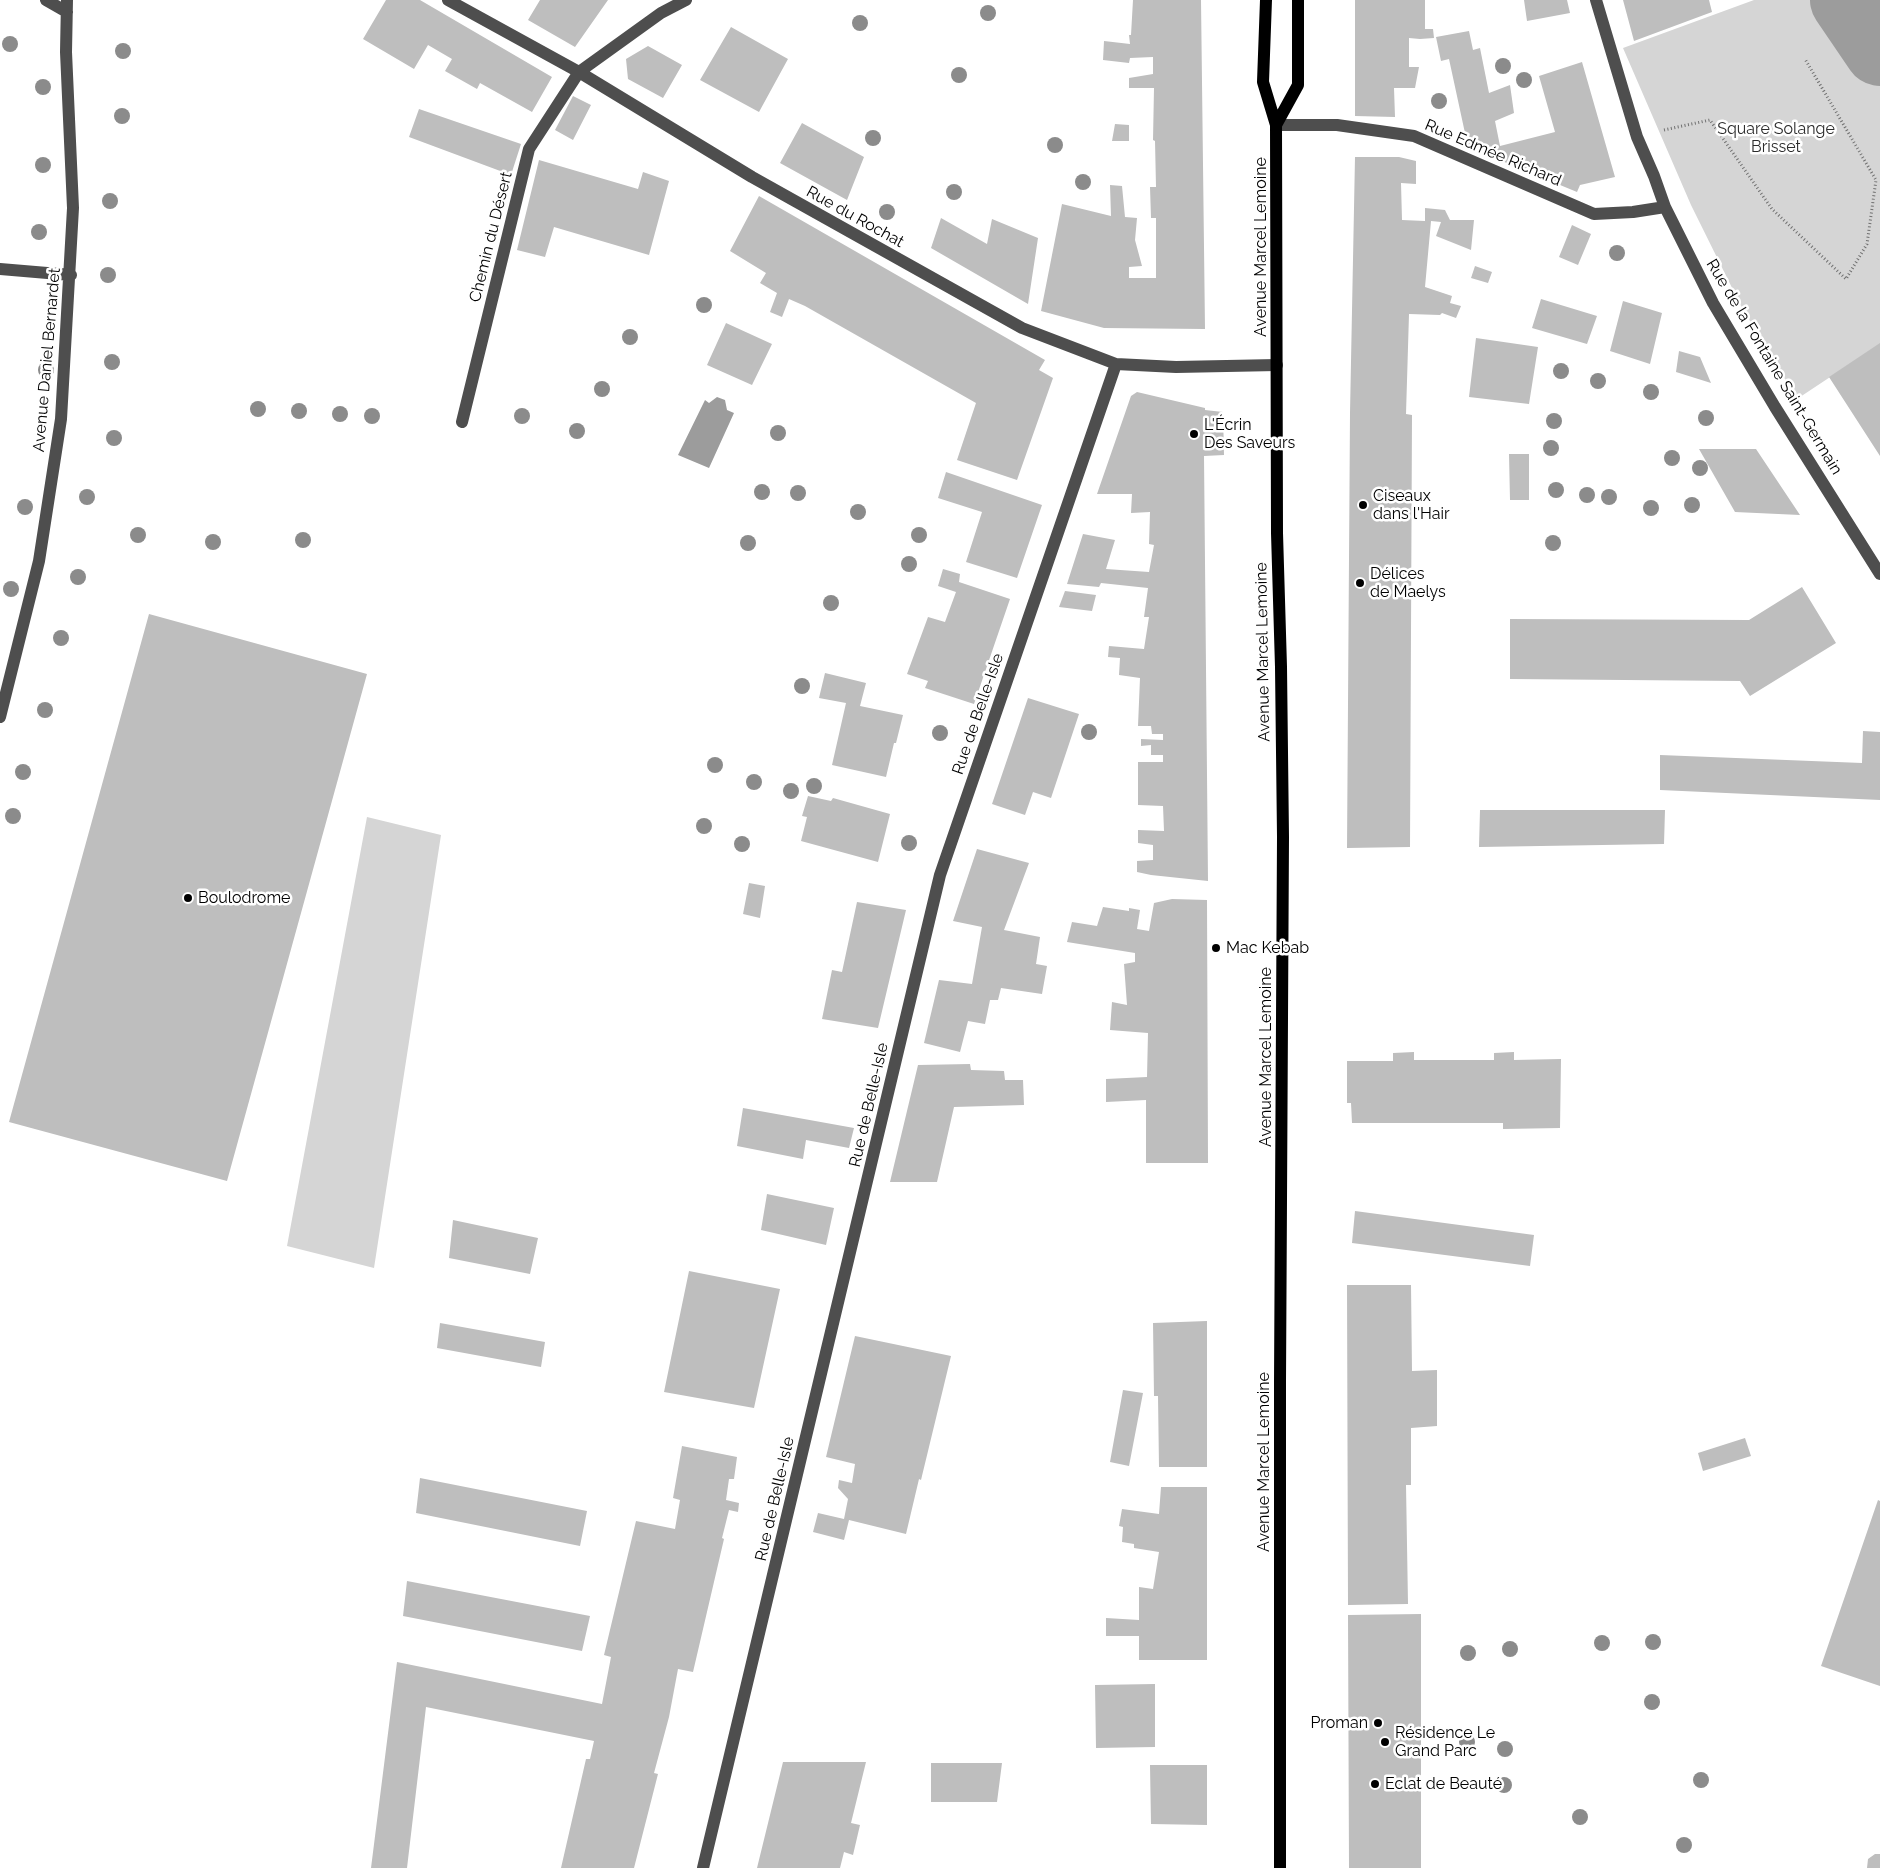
<!DOCTYPE html>
<html>
<head>
<meta charset="utf-8">
<style>
	body { margin:0 }
	canvas { display:block; background:#fff }
</style>
</head>
<body>
<canvas width="1880" height="1868"></canvas>
<script>
const context = document.querySelector('canvas').getContext('2d');
context.lineJoin = 'round';
function paint(path, color) { context.fillStyle = color; context.fill(path, 'evenodd'); }
const poly = rows => new Path2D(rows.map(r => 'M' + r).join(''));
function strokePath(path, color, width, dash) { context.strokeStyle = color; context.lineWidth = width; context.lineCap = dash ? 'butt' : 'round'; context.setLineDash(dash || []); context.stroke(path); }
function write(font, color, halo, rows, align = 'center') {
  context.font = font + ' Raleway,sans-serif'; context.lineWidth = 5; context.setLineDash([]); context.textBaseline = 'middle'; context.strokeStyle = halo; context.fillStyle = color; for (const [text, x, y, turn = 0] of rows) {
    context.save(); context.translate(x, y); context.rotate((+turn || 0) * Math.PI / 180); context.textAlign = isNaN(turn) ? turn : align; if (halo) context.strokeText(text, 0, 0); context.fillText(text, 0, 0); context.restore();
  }
}
paint(poly([
	[1754,0,1880,0,1880,344,1797,399,1741,306,1691,205,1623,48],
	[367,817,441,835,374,1268,287,1246]
]), '#d5d5d5');
paint(poly([
	[717,397,725,400,727,410,734,413,709,468,678,455,705,400,709,403]
]), '#9c9c9c');
strokePath(poly([
	[1846,0,1880,50]
]), '#9c9c9c', 72);
paint(poly([
	[386,0,420,0,552,77,532,112,480,83,477,89,445,71,452,59,428,45,414,69,363,39],
	[540,0,608,0,575,47,528,20],
	[1133,0,1201,0,1205,329,1104,328,1041,311,1062,204,1111,216,1110,185,1122,186,1125,217,1137,218,1135,240,1142,266,1129,267,1129,278,1156,278,1156,218,1151,218,1150,187,1156,187,1155,141,1153,140,1154,88,1129,88,1129,78,1153,74,1153,57,1130,58,1129,63,1103,60,1104,41,1130,44,1129,35,1131,35],
	[1355,0,1425,0,1425,29,1433,29,1434,38,1420,39,1409,38,1409,67,1419,67,1415,88,1394,88,1395,117,1355,116],
	[1524,0,1567,0,1570,13,1527,21],
	[1623,0,1709,0,1712,12,1634,41],
	[731,27,788,59,759,112,700,80],
	[1469,31,1473,50,1480,48,1489,93,1510,85,1514,113,1495,121,1500,146,1555,132,1539,76,1582,62,1615,177,1580,185,1577,192,1468,147,1449,59,1441,61,1436,37],
	[648,46,682,65,663,98,628,79,626,59],
	[573,96,591,105,573,140,555,130],
	[419,109,521,144,511,175,409,137],
	[802,123,864,157,847,200,780,163],
	[1115,124,1129,125,1129,141,1112,141],
	[1355,157,1399,157,1416,161,1416,184,1401,183,1402,220,1425,221,1425,208,1445,210,1450,220,1474,220,1471,250,1436,236,1441,222,1431,221,1425,287,1452,296,1450,303,1461,306,1456,318,1442,313,1440,315,1409,314,1406,414,1412,415,1410,847,1347,848,1350,413],
	[539,160,638,189,643,172,669,181,649,255,554,227,545,257,517,250],
	[759,196,1045,360,1039,370,1053,378,1017,480,957,460,976,403,805,306,789,299,782,317,770,312,777,293,760,283,766,273,730,251],
	[941,218,987,244,992,219,1038,238,1028,304,931,248],
	[1572,225,1591,234,1578,265,1559,257],
	[1475,266,1492,272,1488,283,1471,278],
	[1541,299,1597,316,1587,344,1532,328],
	[1623,301,1662,313,1650,364,1610,351],
	[726,323,772,344,752,385,707,365],
	[1476,338,1538,347,1529,404,1469,397],
	[1880,343,1880,456,1829,377],
	[1679,351,1700,357,1711,383,1676,372],
	[1137,392,1205,408,1205,410,1223,412,1224,455,1204,456,1208,881,1151,875,1137,872,1137,861,1153,860,1153,845,1138,843,1138,830,1164,831,1163,806,1138,805,1138,762,1163,762,1163,755,1151,755,1151,745,1141,746,1141,739,1163,740,1163,734,1152,734,1151,726,1138,726,1140,678,1119,675,1120,658,1108,657,1109,646,1144,649,1149,617,1144,617,1148,588,1101,583,1099,587,1067,584,1083,534,1115,540,1106,569,1149,572,1154,545,1149,544,1150,512,1131,513,1132,494,1097,494,1131,396],
	[1699,449,1756,449,1800,515,1735,512],
	[1509,454,1529,454,1529,500,1510,500],
	[946,472,1042,505,1017,578,966,562,982,512,938,498],
	[943,569,960,574,959,582,1010,599,974,704,925,688,928,681,907,674,928,617,945,622,956,592,938,586],
	[1802,587,1836,643,1750,696,1740,681,1510,679,1510,619,1749,620],
	[1065,591,1096,595,1092,611,1059,607],
	[149,614,367,674,227,1181,9,1122],
	[825,673,866,683,860,706,903,715,896,743,894,743,886,777,832,765,846,703,819,698],
	[1028,698,1079,714,1051,798,1033,792,1025,815,992,804],
	[1863,731,1880,732,1880,800,1660,790,1660,755,1862,763],
	[808,796,831,801,833,798,890,814,878,862,801,841,807,817,802,816],
	[1480,810,1665,810,1664,844,1479,847],
	[977,849,1029,863,1004,930,1040,937,1036,964,1047,966,1042,994,1001,988,998,1000,990,1000,985,1024,968,1021,960,1052,924,1043,939,980,972,984,982,927,953,921],
	[749,883,765,886,760,918,743,914],
	[1172,899,1207,900,1208,1163,1146,1163,1146,1100,1106,1102,1106,1079,1147,1077,1148,1033,1110,1030,1112,1002,1127,1005,1124,964,1135,962,1135,953,1067,942,1072,922,1097,926,1103,907,1129,911,1129,908,1140,910,1137,929,1149,931,1154,903],
	[857,902,906,910,878,1028,822,1019,832,970,842,972],
	[1414,1052,1414,1060,1494,1060,1494,1053,1514,1052,1514,1060,1561,1059,1560,1128,1503,1129,1503,1123,1352,1123,1351,1103,1347,1103,1347,1061,1393,1061,1393,1053],
	[970,1064,971,1070,1004,1071,1005,1080,1023,1080,1024,1105,954,1107,937,1182,890,1182,918,1065],
	[743,1108,854,1128,849,1148,806,1140,803,1159,737,1146],
	[767,1194,834,1208,826,1245,761,1230],
	[1355,1211,1534,1235,1530,1266,1352,1243],
	[453,1220,538,1238,530,1274,449,1258],
	[689,1271,780,1289,754,1408,664,1392],
	[1347,1285,1411,1285,1412,1371,1437,1370,1437,1426,1411,1428,1411,1485,1406,1485,1408,1604,1348,1605],
	[1207,1321,1207,1467,1159,1467,1158,1396,1154,1396,1153,1323],
	[440,1323,545,1342,541,1367,437,1348],
	[855,1336,951,1356,921,1480,919,1479,906,1534,849,1520,844,1540,813,1532,818,1513,844,1519,848,1499,838,1488,839,1480,852,1483,855,1464,826,1457],
	[1123,1390,1143,1393,1129,1466,1110,1462],
	[1745,1438,1751,1456,1703,1471,1698,1453],
	[682,1446,737,1457,734,1479,729,1479,726,1500,739,1503,738,1512,729,1510,722,1538,724,1539,693,1672,678,1669,669,1717,654,1773,658,1774,634,1868,561,1868,586,1759,590,1759,594,1741,426,1707,407,1868,371,1868,397,1662,602,1704,611,1657,604,1655,636,1521,675,1529,680,1500,673,1498],
	[420,1478,587,1511,580,1546,416,1513],
	[1161,1487,1207,1487,1207,1660,1139,1660,1139,1636,1106,1636,1106,1618,1139,1620,1139,1587,1153,1589,1159,1552,1134,1548,1134,1544,1122,1542,1123,1527,1119,1526,1122,1509,1159,1514],
	[1878,1500,1880,1501,1880,1686,1821,1666],
	[407,1581,590,1616,582,1651,403,1616],
	[1421,1614,1421,1868,1349,1868,1348,1615],
	[1155,1684,1155,1747,1096,1748,1095,1685],
	[783,1762,866,1762,851,1823,860,1825,853,1855,844,1852,840,1868,757,1868],
	[931,1763,1002,1763,997,1802,931,1802],
	[1150,1765,1207,1765,1207,1825,1151,1824],
	[1875,1854,1880,1854,1880,1868,1867,1868,1868,1859]
]), '#bebebe');
strokePath(poly([
	[1664,130,1710,120,1772,209,1846,279,1867,244,1876,180,1805,59]
]), '#707070', 3, [1, 2.5]);
strokePath(poly([
	[46,0,67,12],
	[448,0,579,72,752,177,1022,328,1116,364,1176,367,1277,365],
	[1596,0,1637,137,1654,176,1665,207,1713,303,1775,407,1880,574],
	[1276,125,1337,125,1414,136,1594,214,1633,212,1665,207],
	[0,269,71,275],
	[462,422,529,149,579,72,661,13,686,0],
	[0,717,39,561,61,419,73,208,66,52,67,0],
	[703,1868,940,875,1116,364]
]), '#4e4e4e', 12);
strokePath(poly([
	[1266,0,1263,82,1276,125,1277,533,1281,667,1283,837,1280,1381,1280,1868],
	[1276,125,1298,85,1298,0]
]), '#000', 12);
context.fillStyle = '#8b8b8b';
for (const [x, y] of [
	[988,13],
	[860,23],
	[10,44],
	[123,51],
	[1503,66],
	[959,75],
	[1524,80],
	[43,87],
	[1439,101],
	[122,116],
	[873,138],
	[1055,145],
	[43,165],
	[1083,182],
	[954,192],
	[110,201],
	[887,212],
	[39,232],
	[1617,253],
	[108,275],
	[704,305],
	[630,337],
	[112,362],
	[46,370],
	[1561,371],
	[1598,381],
	[602,389],
	[1651,392],
	[258,409],
	[299,411],
	[340,414],
	[372,416],
	[522,416],
	[1706,418],
	[1554,421],
	[577,431],
	[778,433],
	[114,438],
	[1551,448],
	[1672,458],
	[1700,468],
	[1556,490],
	[762,492],
	[798,493],
	[1587,495],
	[87,497],
	[1609,497],
	[1692,505],
	[25,507],
	[1651,508],
	[858,512],
	[138,535],
	[919,535],
	[303,540],
	[213,542],
	[748,543],
	[1553,543],
	[909,564],
	[78,577],
	[11,589],
	[831,603],
	[61,638],
	[802,686],
	[45,710],
	[1089,732],
	[940,733],
	[715,765],
	[23,772],
	[754,782],
	[814,786],
	[791,791],
	[13,816],
	[704,826],
	[909,843],
	[742,844],
	[1653,1642],
	[1602,1643],
	[1510,1649],
	[1468,1653],
	[1652,1702],
	[1467,1742],
	[1505,1749],
	[1701,1780],
	[1504,1785],
	[1580,1817],
	[1684,1845]
]) { context.beginPath(); context.arc(x, y, 8, 0, 2 * Math.PI); context.fill(); }
for (const [x, y, r, color] of [
	[1194,434,5,"#000"],
	[1363,505,5,"#000"],
	[1360,583,5,"#000"],
	[188,898,5,"#000"],
	[1216,948,5,"#000"],
	[1378,1723,5,"#000"],
	[1385,1742,5,"#000"],
	[1375,1784,5,"#000"]
]) { const dot = new Path2D(); dot.arc(x, y, r, 0, 2 * Math.PI); context.fillStyle = color; context.fill(dot); strokePath(dot, '#fff', 2); }
write('16px', '#2c2c2c', '#fff', [
	["Square Solange",1776,129],
	["Brisset",1776,147]
]);
write('16px', '#000', '#fff', [
	["Rue Edmée Richard",1493,153,23],
	["Rue du Rochat",855,217,29],
	["Chemin du Désert",491,237,-76],
	["Avenue Marcel Lemoine",1261,247,-90],
	["Avenue Daniel Bernardet",47,360,-85],
	["Rue de la Fontaine Saint-Germain",1774,367,59],
	["Avenue Marcel Lemoine",1263,652,-91],
	["Rue de Belle-Isle",978,714,-71],
	["Avenue Marcel Lemoine",1266,1057,-90],
	["Rue de Belle-Isle",869,1105,-77],
	["Avenue Marcel Lemoine",1264,1462,-90],
	["Rue de Belle-Isle",775,1499,-77]
]);
write('16px', '#000', '#fff', [
	["L'Écrin",1204,425],
	["Des Saveurs",1204,443],
	["Ciseaux",1373,496],
	["dans l'Hair",1373,514],
	["Délices",1370,574],
	["de Maelys",1370,592],
	["Boulodrome",198,898],
	["Mac Kebab",1226,948],
	["Proman",1368,1723,"right"],
	["Résidence Le",1395,1733],
	["Grand Parc",1395,1751],
	["Eclat de Beauté",1385,1784]
], 'left');
</script>
</body>
</html>
